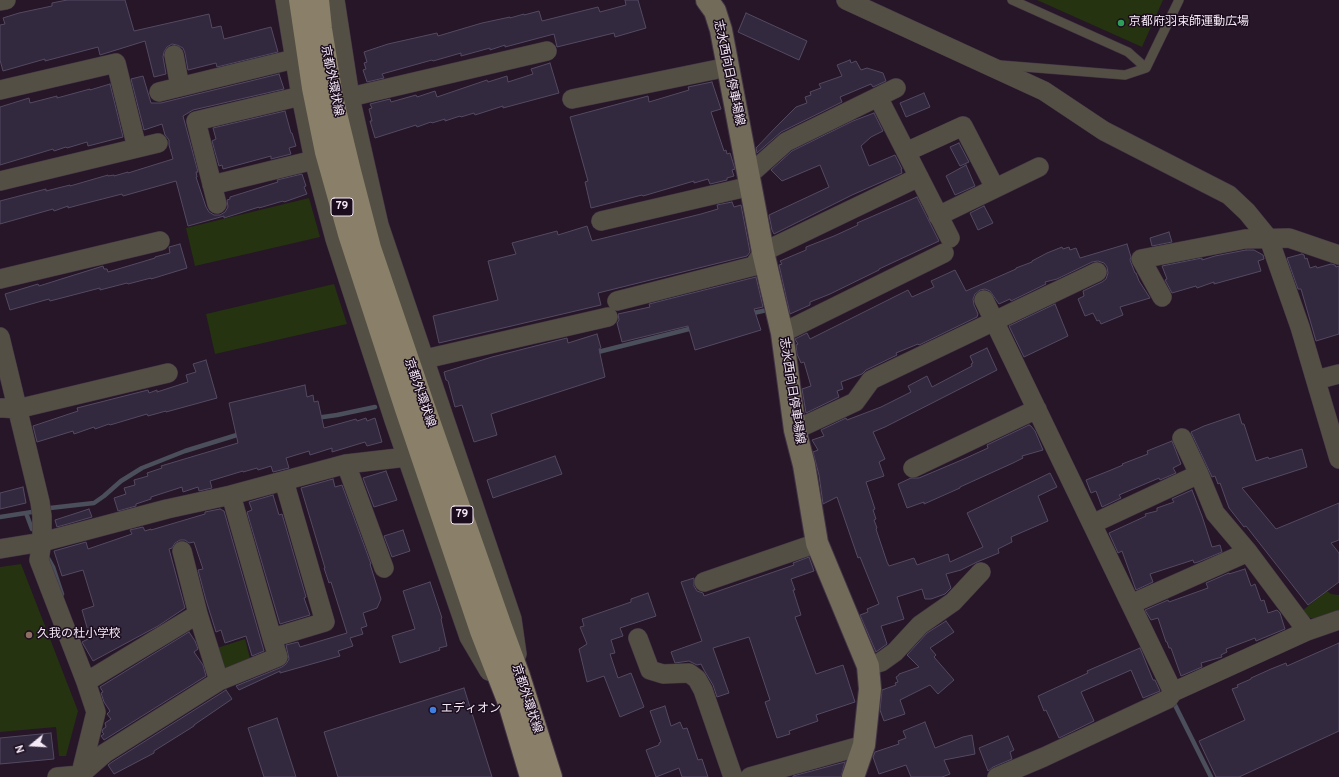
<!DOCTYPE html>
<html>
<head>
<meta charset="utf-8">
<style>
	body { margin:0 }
	#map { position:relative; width:1339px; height:777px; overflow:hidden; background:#261628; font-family:Overpass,sans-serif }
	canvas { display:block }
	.north { position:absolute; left:12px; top:725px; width:40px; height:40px; -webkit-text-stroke:3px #1c0d1e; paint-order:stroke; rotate:252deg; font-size:11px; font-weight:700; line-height:16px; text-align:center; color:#f5e9f6 }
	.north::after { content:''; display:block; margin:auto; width:14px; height:18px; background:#f5e9f6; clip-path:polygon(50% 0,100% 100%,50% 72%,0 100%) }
</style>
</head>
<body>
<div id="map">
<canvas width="1339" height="777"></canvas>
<div class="north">N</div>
</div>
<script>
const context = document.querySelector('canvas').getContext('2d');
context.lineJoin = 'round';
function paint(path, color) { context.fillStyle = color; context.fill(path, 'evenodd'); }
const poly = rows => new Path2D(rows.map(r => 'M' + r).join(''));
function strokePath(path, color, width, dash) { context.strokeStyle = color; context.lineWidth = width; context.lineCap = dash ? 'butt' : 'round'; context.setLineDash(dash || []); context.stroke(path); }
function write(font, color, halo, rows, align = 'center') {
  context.font = font + ' Overpass,"Noto Sans JP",sans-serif'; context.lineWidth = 3; context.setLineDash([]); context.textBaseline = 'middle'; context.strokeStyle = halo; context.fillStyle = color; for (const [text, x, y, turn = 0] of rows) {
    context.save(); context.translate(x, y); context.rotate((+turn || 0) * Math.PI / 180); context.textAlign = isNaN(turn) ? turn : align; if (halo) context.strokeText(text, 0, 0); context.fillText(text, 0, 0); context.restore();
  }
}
paint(poly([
	[1037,0,1163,0,1142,47],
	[309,198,320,237,195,266,186,228],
	[334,284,347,324,215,354,206,314],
	[21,564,78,711,66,756,59,756,56,727,0,732,0,567],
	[1327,591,1331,594,1339,595,1339,612,1318,620,1307,617,1302,611],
	[245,639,251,662,223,669,217,648]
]), '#253310');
strokePath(poly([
	[749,314,767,310],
	[594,353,693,328],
	[316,418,337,415,375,407],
	[50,508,94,503,104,496,121,481,142,468,185,451,240,434],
	[26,513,32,529],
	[0,517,32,512],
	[48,558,53,567,62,594],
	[1173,701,1211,777]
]), '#4a4f5b', 4.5);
const building = poly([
	[67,0,125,0,134,31,209,14,212,28,221,26,224,39,271,27,278,52,217,67,216,63,188,70,185,53,183,48,177,45,172,44,167,47,164,52,163,57,166,74,154,77,145,41,100,55,98,47,45,61,45,59,3,71,0,60,0,25,5,24,3,18,19,13,52,6,52,3,67,0],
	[625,0,638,0,646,28,615,37,614,33,557,47,554,34,505,47,505,45,490,50,490,48,461,56,461,53,433,61,432,60,382,74,384,78,367,82,363,70,366,69,364,63,367,62,364,52,388,44,437,33,438,36,482,23,510,17,510,18,524,14,524,15,539,11,542,21,598,7,600,12,626,5,625,0],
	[746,13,807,41,799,60,738,32,746,13],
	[850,60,851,63,856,61,861,70,867,68,883,73,886,81,873,87,871,84,840,97,842,102,781,132,757,153,756,148,776,127,796,107,807,103,805,97,811,95,810,92,821,88,819,84,842,76,837,65,850,60],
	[550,63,559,93,503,108,503,106,475,115,474,113,461,117,460,116,445,121,445,119,432,123,431,122,417,127,416,125,375,138,370,121,372,121,369,109,372,108,370,104,390,99,391,102,416,95,417,97,435,91,437,97,487,80,488,82,507,76,508,82,533,74,531,69,550,63],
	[279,74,284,89,193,110,183,116,198,172,196,172,197,177,196,177,206,207,209,212,214,215,220,215,225,212,228,207,227,200,230,199,230,197,278,182,277,180,302,174,306,186,304,187,307,194,284,202,283,201,259,208,259,207,224,218,224,216,188,226,176,181,123,196,122,194,79,205,68,208,68,206,54,211,53,209,0,224,0,201,46,189,46,191,70,185,70,186,108,175,108,176,114,175,114,176,128,172,128,173,173,159,169,145,169,140,165,135,162,124,144,130,131,79,143,76,151,103,161,103,279,74],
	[712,82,721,109,711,112,724,151,726,150,727,154,730,153,735,169,732,170,734,176,727,178,727,180,710,184,708,179,694,183,694,181,643,196,642,195,591,208,585,182,588,181,570,117,648,96,649,102,689,90,688,87,712,82],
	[110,84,123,137,88,146,87,142,67,148,66,147,54,151,53,149,0,165,0,107,29,98,30,103,57,96,57,98,90,89,90,90,110,84],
	[924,93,930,107,906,117,900,103,924,93],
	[285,111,291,133,292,133,296,146,289,148,291,154,271,159,271,156,223,169,222,165,219,166,212,141,216,139,213,128,285,111],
	[874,113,883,131,871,137,861,146,869,166,895,155,902,169,901,169,902,173,852,195,774,234,772,230,769,215,829,187,820,165,782,181,771,170,792,151,853,121,874,113],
	[959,143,969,162,960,166,950,147,959,143],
	[966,165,975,186,955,195,946,176,966,165],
	[917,197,939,241,879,269,879,270,830,294,810,302,810,305,790,314,779,265,782,264,780,261,806,250,806,247,834,236,858,225,857,223,917,197],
	[732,202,734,207,741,205,750,252,747,256,598,293,601,305,439,343,433,316,498,300,488,261,516,254,512,243,557,231,558,235,587,226,592,241,701,214,718,209,717,205,732,202],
	[984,206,993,223,978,230,970,213,984,206],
	[1169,232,1172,242,1152,246,1150,238,1169,232],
	[180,244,187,268,151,279,151,278,128,284,127,283,100,290,100,288,50,301,49,299,10,310,5,294,38,284,39,286,103,266,104,269,107,269,108,272,155,258,155,257,170,253,169,247,180,244],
	[1127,244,1131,257,1130,260,1135,273,1136,273,1139,281,1150,298,1120,307,1123,315,1101,324,1099,320,1097,321,1093,313,1085,316,1078,299,1084,296,1083,291,1102,282,1106,279,1108,273,1107,267,1104,263,1098,261,1092,262,1057,279,1045,282,1046,284,1011,301,1010,299,999,304,990,291,985,289,980,290,975,294,973,299,974,305,978,314,977,317,919,345,918,344,896,353,897,355,866,370,862,374,841,382,843,389,837,391,839,397,806,413,802,389,811,386,804,362,801,363,797,354,796,345,798,344,795,339,807,333,810,339,908,290,912,297,934,287,931,281,955,270,966,291,1016,269,1016,268,1032,262,1032,261,1047,253,1062,247,1063,249,1069,247,1070,250,1076,248,1080,258,1127,244],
	[1246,250,1254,250,1263,255,1264,259,1258,261,1261,271,1214,284,1214,282,1197,288,1196,286,1172,293,1165,280,1167,279,1162,266,1202,258,1202,260,1215,256,1246,250],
	[1302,254,1304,255,1305,259,1307,258,1310,268,1316,266,1317,268,1331,264,1335,265,1336,267,1339,266,1339,334,1316,341,1301,289,1298,289,1287,258,1302,254],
	[756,277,763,307,754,309,761,330,695,350,688,326,622,342,617,323,619,320,618,314,650,307,649,304,756,277],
	[1055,304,1068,336,1024,357,1009,326,1055,304],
	[597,334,601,348,599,349,605,377,491,414,497,435,474,442,462,405,455,407,448,381,446,380,444,372,492,357,567,338,568,343,597,334],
	[987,348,997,370,885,427,873,432,885,459,879,462,884,476,866,482,875,509,873,510,876,519,874,520,877,528,876,529,887,562,889,566,914,558,917,565,948,554,950,562,983,547,967,513,1050,473,1057,487,1038,496,1048,521,1011,537,1012,542,998,549,999,553,977,562,961,570,946,574,951,588,945,594,931,599,925,599,922,589,897,597,904,619,881,626,887,644,876,652,860,615,868,612,867,609,879,604,860,557,858,558,837,497,823,504,819,475,813,452,818,450,812,440,824,436,821,430,846,418,847,420,881,407,911,392,908,386,927,376,932,387,972,366,971,364,973,363,970,356,987,348],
	[206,360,217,398,166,412,166,411,148,416,147,414,110,425,109,424,95,429,94,427,74,434,73,431,37,442,33,426,78,411,77,408,148,390,149,393,157,390,157,392,188,382,186,375,196,372,193,364,206,360],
	[305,385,307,397,313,395,314,402,318,401,324,428,356,419,357,421,366,418,367,421,375,418,382,442,367,446,365,442,332,452,332,448,310,455,309,451,286,458,289,468,273,472,271,466,258,470,257,468,243,472,243,471,210,481,212,488,199,491,198,487,183,492,182,487,151,497,151,499,136,504,136,506,118,511,114,498,126,494,124,488,135,485,134,480,148,476,147,473,162,468,161,466,238,443,229,403,305,385],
	[1239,414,1242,424,1244,424,1256,461,1268,457,1269,459,1302,449,1307,467,1242,488,1276,529,1339,503,1339,540,1331,543,1339,553,1339,582,1308,605,1246,526,1244,527,1229,508,1220,483,1218,484,1215,476,1212,477,1191,432,1204,426,1239,414],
	[1029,425,1031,426,1035,431,1043,450,1022,456,1023,458,1013,463,960,487,960,488,924,504,924,502,907,508,898,484,911,478,919,478,964,459,988,448,987,445,1029,425],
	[1172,441,1181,464,1173,468,1176,473,1160,480,1159,478,1119,495,1121,498,1102,507,1096,491,1091,493,1086,480,1111,470,1123,465,1122,464,1148,454,1147,451,1172,441],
	[555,456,562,474,493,498,487,480,555,456],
	[386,471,397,500,374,507,363,478,386,471],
	[333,479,335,487,342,485,371,564,370,564,381,599,377,608,363,613,367,626,361,628,363,634,350,638,353,646,338,651,340,656,280,673,280,671,239,690,236,686,282,667,286,664,289,659,286,645,298,642,300,647,347,633,331,582,329,583,324,568,325,568,301,488,333,479],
	[23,487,26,503,0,509,0,493,23,487],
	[1192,490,1202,516,1212,547,1220,545,1222,552,1198,562,1194,563,1193,560,1150,574,1153,582,1136,590,1122,551,1118,553,1109,533,1146,516,1145,514,1157,511,1157,508,1174,502,1172,499,1192,490],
	[273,495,279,515,282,514,306,597,304,598,310,615,280,624,247,512,252,510,249,502,273,495],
	[89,509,92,517,57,527,55,520,89,509],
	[220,509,224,511,264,651,252,656,246,636,225,643,221,630,216,632,206,600,198,570,203,569,194,542,189,543,185,540,180,540,175,543,172,548,169,549,185,608,158,626,93,661,82,642,90,638,82,610,94,606,83,570,62,576,54,551,86,542,88,549,132,534,130,530,143,527,145,531,151,529,151,530,205,514,205,512,220,509],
	[403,530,410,551,392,557,384,536,403,530],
	[809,557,814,571,791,579,795,590,793,590,801,615,795,617,816,674,843,665,855,702,816,715,818,721,789,731,790,734,777,738,765,702,770,700,749,637,713,648,729,693,717,697,713,685,704,670,701,664,697,665,689,661,675,663,671,652,702,641,681,582,694,578,694,586,697,591,703,593,704,596,794,565,793,563,809,557],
	[1245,569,1251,586,1255,584,1261,601,1264,600,1268,613,1277,610,1280,613,1285,629,1256,641,1255,638,1226,649,1227,652,1221,655,1222,657,1201,663,1202,667,1181,676,1171,648,1169,648,1167,642,1166,642,1158,618,1151,620,1145,610,1168,600,1169,602,1208,588,1206,583,1229,573,1229,574,1245,569],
	[430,582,442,618,441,619,447,646,439,648,440,650,400,663,392,636,415,629,403,591,430,582],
	[648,593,656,616,620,628,623,636,611,640,615,653,610,654,618,678,631,673,644,707,620,717,604,676,587,682,579,649,587,644,580,627,584,626,582,619,631,602,631,599,648,593],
	[946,621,954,632,930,648,936,655,934,657,954,680,938,694,930,685,900,700,905,714,884,721,880,710,882,690,896,685,895,683,898,682,896,677,899,675,899,674,919,667,907,655,927,633,946,621],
	[189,632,195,641,198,649,194,652,203,665,206,676,104,740,101,736,104,734,102,732,103,729,106,727,105,723,111,719,107,714,110,711,104,702,101,693,103,692,100,687,189,632],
	[1339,643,1339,731,1239,777,1216,777,1199,741,1245,720,1232,689,1238,687,1237,685,1251,679,1251,678,1271,669,1286,663,1287,666,1339,643],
	[1140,648,1153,680,1155,680,1160,691,1143,698,1131,670,1081,692,1094,721,1059,738,1046,710,1044,711,1038,696,1088,673,1087,671,1140,648],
	[464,688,492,777,338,777,324,732,464,688],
	[226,690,232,699,194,725,194,726,154,751,154,753,114,774,108,765,112,762,226,690],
	[665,706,671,726,680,722,683,729,687,728,698,760,702,759,708,777,682,777,679,768,656,777,646,750,659,745,659,743,661,742,650,711,665,706],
	[277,718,296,777,264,777,248,728,277,718],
	[925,722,935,748,963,737,972,735,975,754,944,760,950,774,942,777,911,777,906,765,879,774,873,757,875,752,899,744,898,741,906,738,903,731,925,722],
	[51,733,54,759,0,764,0,738,51,733],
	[1008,736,1014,750,1010,752,1012,759,993,767,988,771,979,748,1008,736],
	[845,762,841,777,793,777,793,776,845,762]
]);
paint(building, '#32293f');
strokePath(building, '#534a62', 1);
const service = poly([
	[1012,0,1128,52,1146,68],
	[1000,65,1125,75,1146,68,1179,0]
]);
const minor = poly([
	[285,0,301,96,314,160,335,239,394,420,469,637,489,671],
	[335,0,350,97,379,225,512,619,517,654],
	[846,0,1044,91,1104,131,1229,195,1247,212,1269,239,1300,327,1339,459],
	[0,1,6,0],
	[174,55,180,87],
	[0,90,116,63,137,148],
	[159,92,294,59],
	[350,97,547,51],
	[878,97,950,238],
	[572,99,728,67],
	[906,152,963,126,995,188],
	[749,175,786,142,896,88],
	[0,181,158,143],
	[212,185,314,160],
	[217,204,196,121,301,96],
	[938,216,1039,167],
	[601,221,751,186],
	[0,279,160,241],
	[1162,297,1141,259,1245,239,1289,238,1339,255],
	[984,300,1173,692],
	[617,301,754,266,763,252,919,177],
	[782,333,944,253],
	[0,337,40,502,42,516,42,542,39,560,86,682,96,712,80,777],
	[425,359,608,317],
	[1316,380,1339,374],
	[0,408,4,408,17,409,168,373],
	[795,430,855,402,871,380,1097,272],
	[1182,438,1199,474,1215,513,1248,552,1307,631],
	[346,464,384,568],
	[913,468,1037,409],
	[231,495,272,638,325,622,284,481],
	[1092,524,1199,474],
	[0,549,42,542,167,509,231,495,346,464,407,457],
	[182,551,198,614,219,681],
	[704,582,817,543],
	[1131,604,1248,552],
	[638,638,650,670,663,674,689,673,697,679,703,690,733,777],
	[868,666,881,662,895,652,920,625,953,602,981,572],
	[86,682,198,614],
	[57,777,80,775,105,753,219,681,278,657,272,638],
	[750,777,864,745],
	[997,777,1044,757,1168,699,1173,692,1307,631,1339,620]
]);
const secondary = poly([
	[707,0,715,11,721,30,763,252,782,333,795,430,804,465,817,543,868,666,870,689,864,745,853,777]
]);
const primary = poly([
	[300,0,313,88,326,152,349,234,406,409,481,631,509,703,531,777],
	[318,0,321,29,332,97,350,171,370,248,423,404,501,627,519,676,551,777]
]);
strokePath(service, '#433445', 10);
strokePath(minor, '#433445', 20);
strokePath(secondary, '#433445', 24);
strokePath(primary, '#433445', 24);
strokePath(service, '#534f44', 9);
strokePath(minor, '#534f44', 19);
strokePath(secondary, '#726b59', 22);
strokePath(primary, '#8a8069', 22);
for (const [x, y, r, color] of [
	[1121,23,4,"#2e9e5b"],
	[29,635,4,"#8d6e63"],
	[433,710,4,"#3f7fe0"]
]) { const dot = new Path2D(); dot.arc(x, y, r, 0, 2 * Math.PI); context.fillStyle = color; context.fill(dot); strokePath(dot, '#1c0d1e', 1.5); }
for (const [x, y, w] of [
	[342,207,22],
	[462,515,22]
]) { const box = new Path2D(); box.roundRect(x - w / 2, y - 9, w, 18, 3); context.fillStyle = '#1c0d1e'; context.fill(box); strokePath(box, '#f5e9f6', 1); }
write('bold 11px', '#f5e9f6', null, [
	["79",342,207],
	["79",462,515]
]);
write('12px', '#f5e9f6', '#1c0d1e', [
	["京都府羽束師運動広場",1129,23],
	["久我の杜小学校",37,635],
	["エディオン",441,710]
], 'left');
write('12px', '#f5e9f6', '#1c0d1e', [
	["志水西向日停車場線",728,73,78],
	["京都外環状線",331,81,79],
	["志水西向日停車場線",791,391,81],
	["京都外環状線",419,393,71],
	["京都外環状線",526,699,72]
]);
</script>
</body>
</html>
